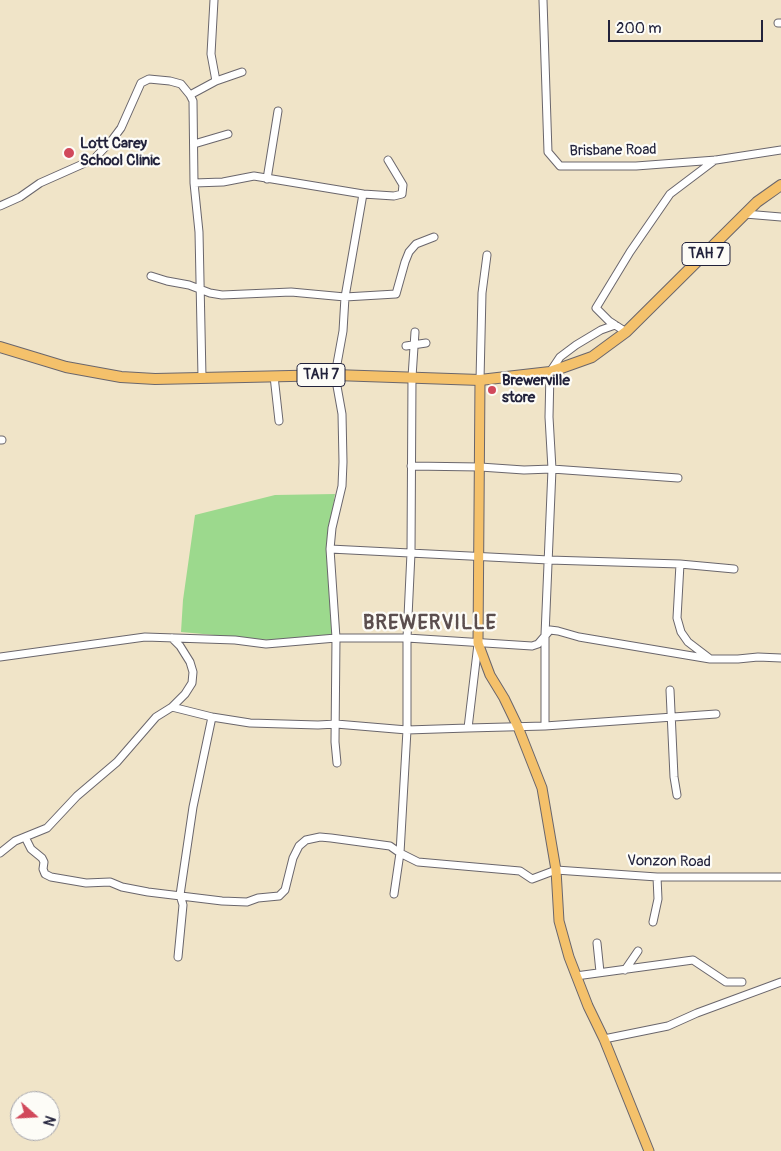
<!DOCTYPE html>
<html>
<head>
<meta charset="utf-8">
<style>
	body { margin:0 }
	#map { position:relative; width:781px; height:1151px; overflow:hidden; background:#f0e4c8; font-family:Pangolin,sans-serif }
	canvas { display:block }
	.north { position:absolute; left:10px; top:1091px; width:50px; height:50px; box-sizing:border-box; background:#fdfcf7; border:1px solid #a5a5ac; border-radius:50%; rotate:109deg; font-size:14px; font-weight:700; line-height:20px; text-align:center; color:#22223b }
	.north::after { content:''; display:block; margin:auto; width:18px; height:22px; background:#d1495b; clip-path:polygon(50% 0,100% 100%,50% 72%,0 100%) }
	.scale { position:absolute; left:608px; top:20px; width:155px; height:22px; box-sizing:border-box; border:2px solid #22223b; border-top:0; padding-left:6px; font-size:15px; line-height:18px; white-space:nowrap; color:#22223b; -webkit-text-stroke:4px #fdfcf7; paint-order:stroke }
</style>
</head>
<body>
<div id="map">
<canvas width="781" height="1151"></canvas>
<div class="north">N</div>
<div class="scale">200 m</div>
</div>
<script>
const context = document.querySelector('canvas').getContext('2d');
context.lineJoin = 'round';
function paint(path, color) { context.fillStyle = color; context.fill(path, 'evenodd'); }
const poly = rows => new Path2D(rows.map(r => 'M' + r).join(''));
function strokePath(path, color, width, dash) { context.strokeStyle = color; context.lineWidth = width; context.lineCap = dash ? 'butt' : 'round'; context.setLineDash(dash || []); context.stroke(path); }
function write(font, color, halo, rows, align = 'center') {
  context.font = font + ' Pangolin,sans-serif'; context.lineWidth = 4.5; context.setLineDash([]); context.textBaseline = 'middle'; context.strokeStyle = halo; context.fillStyle = color; for (const [text, x, y, turn = 0] of rows) {
    context.save(); context.translate(x, y); context.rotate((+turn || 0) * Math.PI / 180); context.textAlign = isNaN(turn) ? turn : align; if (halo) context.strokeText(text, 0, 0); context.fillText(text, 0, 0); context.restore();
  }
}
paint(poly([
	[335,494,328,540,332,636,270,640,181,632,183,600,195,515,275,495]
]), '#9cd98d');
const minor = poly([
	[214,0,211,54,216,81],
	[543,0,548,152,560,166,636,166,716,160,781,150],
	[778,23,781,23],
	[190,95,216,81,242,72],
	[194,144,228,134],
	[267,179,278,111],
	[194,183,223,182,254,176,363,194,394,196,402,194,403,185,388,160],
	[0,206,20,197,40,183,94,159,112,140,121,128,141,83,149,79,170,81,181,84,190,95,193,101,194,183,199,232,202,377],
	[745,214,781,217],
	[151,276,167,281,189,285,210,293,222,295,291,292,345,297,396,294,405,262,409,252,416,244,434,237],
	[626,332,609,321,596,308,630,252,670,194,715,160],
	[406,346,426,343],
	[274,376,279,421],
	[480,380,482,293,487,255],
	[0,440,2,440],
	[411,466,480,467,524,470,552,469,678,478],
	[330,549,549,560,680,564,734,569],
	[680,564,677,618,681,632,688,642,709,658],
	[0,657,145,637,235,640,266,644,336,638,407,638,532,646,538,644,550,630,558,631,579,637,710,659,738,659,758,657,781,658],
	[670,690,674,777,677,795],
	[172,707,212,717,250,723,318,725,336,724,407,730,468,728,478,644],
	[545,726,716,714],
	[468,728,545,726,545,635,552,469,549,417,550,372,560,357,576,345,601,330,615,325],
	[337,763,335,742,336,638,330,549,332,528,342,486,343,462,342,414,335,375,343,331,345,297,363,194],
	[25,837,31,849,42,858,44,862,43,869,45,874,51,877,86,883,110,882,122,887,148,892,222,901,247,902,258,898,279,896,285,890,293,858,299,846,306,840,320,837,331,838,390,846,400,853],
	[0,853,15,841,47,828,77,796,117,762,156,717,172,707,185,694,192,683,193,672,190,662,180,646,172,638],
	[400,853,407,730,407,638,411,553,412,377,415,332],
	[394,894,400,853,418,862,520,871,532,879,556,870,657,877,781,877],
	[653,922,658,899,657,877],
	[597,943,600,972],
	[178,957,183,905,180,895,193,807,212,717],
	[625,970,638,951],
	[576,976,693,960,726,982,742,982],
	[604,1039,668,1026,697,1013,781,982]
]);
const major = poly([
	[480,380,478,643,490,675,504,698,518,727,542,788,556,870,559,921,569,957,588,1006,604,1039,649,1151]
]);
const highway = poly([
	[0,347,66,367,121,377,155,379,335,375,480,380,550,372,592,357,626,332,757,202,781,185]
]);
strokePath(minor, '#6a666c', 9);
strokePath(major, '#6a666c', 11);
strokePath(highway, '#6a666c', 12);
strokePath(minor, '#fff', 7);
strokePath(major, '#f4c16b', 9);
strokePath(highway, '#f4c16b', 10);
for (const [x, y, r, color] of [
	[69,153,6,"#d1495b"],
	[492,390,5,"#d1495b"]
]) { const dot = new Path2D(); dot.arc(x, y, r, 0, 2 * Math.PI); context.fillStyle = color; context.fill(dot); strokePath(dot, '#fdfcf7', 2); }
for (const [x, y, w] of [
	[706,254,48],
	[321,375,48]
]) { const box = new Path2D(); box.roundRect(x - w / 2, y - 11.5, w, 23, 4); context.fillStyle = '#fdfcf7'; context.fill(box); strokePath(box, '#22223b', 1); }
write('bold 14px', '#22223b', null, [
	["TAH 7",706,254],
	["TAH 7",321,375]
]);
write('bold 15px', '#22223b', '#fdfcf7', [
	["Lott Carey",80,144],
	["School Clinic",80,161],
	["Brewerville",502,381],
	["store",502,398]
], 'left');
write('15px', '#22223b', '#fdfcf7', [
	["Brisbane Road",613,151,-1],
	["Vonzon Road",669,862,1]
]);
context.letterSpacing = '1px';
write('bold 20px', '#5b4e4e', '#fdfcf7', [
	["BREWERVILLE",430,624]
]);
context.letterSpacing = '0px';
</script>
</body>
</html>
